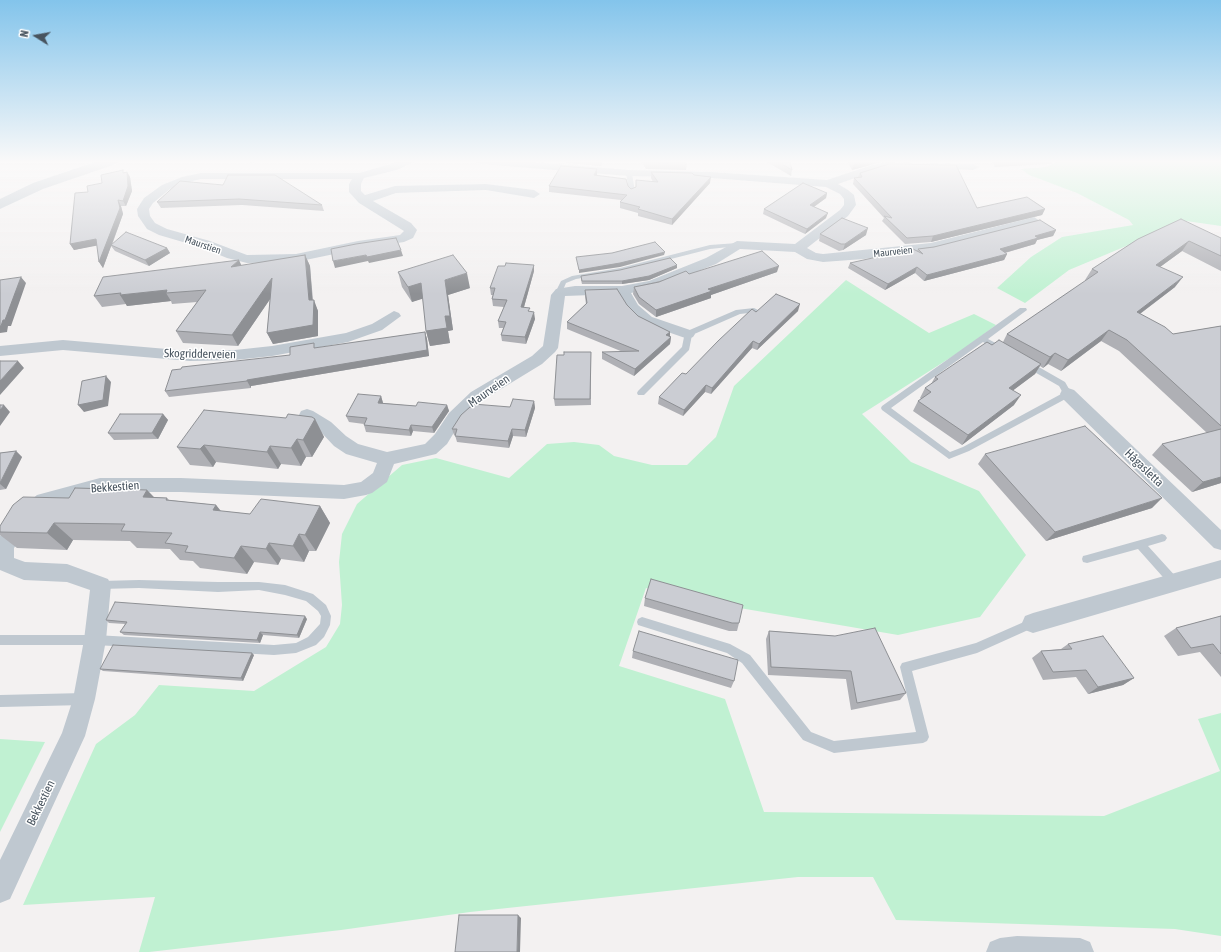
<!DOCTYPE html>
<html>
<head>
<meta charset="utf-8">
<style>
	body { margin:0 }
	#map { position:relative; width:1221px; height:952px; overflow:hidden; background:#f3f1f1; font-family:"Asap Condensed",sans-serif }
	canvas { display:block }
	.north { position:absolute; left:16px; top:16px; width:40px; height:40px; -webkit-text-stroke:3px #fff; paint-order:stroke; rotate:281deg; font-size:11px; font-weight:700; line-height:16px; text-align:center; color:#48545f }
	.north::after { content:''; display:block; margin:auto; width:14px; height:18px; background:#48545f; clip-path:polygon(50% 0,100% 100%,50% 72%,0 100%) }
</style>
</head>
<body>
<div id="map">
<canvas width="1221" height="952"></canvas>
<div class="north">N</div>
</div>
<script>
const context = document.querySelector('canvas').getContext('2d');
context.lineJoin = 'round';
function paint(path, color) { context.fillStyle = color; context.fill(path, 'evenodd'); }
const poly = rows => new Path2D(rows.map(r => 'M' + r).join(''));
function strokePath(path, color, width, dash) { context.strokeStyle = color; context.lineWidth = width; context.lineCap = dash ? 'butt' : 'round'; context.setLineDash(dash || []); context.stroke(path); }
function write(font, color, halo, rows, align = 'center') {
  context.font = font + ' "Asap Condensed",sans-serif'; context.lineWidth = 3; context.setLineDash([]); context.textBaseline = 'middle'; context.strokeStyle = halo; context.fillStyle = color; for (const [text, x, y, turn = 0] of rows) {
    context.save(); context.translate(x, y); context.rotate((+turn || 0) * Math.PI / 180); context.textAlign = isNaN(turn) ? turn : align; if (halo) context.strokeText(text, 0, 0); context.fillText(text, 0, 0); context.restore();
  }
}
paint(poly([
	[1059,161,1221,161,1221,226,1186,221,1069,270,1025,303,997,288,1031,257,1062,237,1133,225,1129,220,1077,193,1029,175,1021,169,1046,167],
	[846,280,929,333,974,314,996,325,964,349,862,414,911,462,979,491,1026,555,980,617,898,635,728,606,646,588,619,666,725,699,764,812,1104,816,1220,771,1198,719,1221,713,1221,936,1175,929,896,920,873,877,798,877,470,912,341,930,149,952,139,952,155,897,23,905,96,744,135,715,159,685,254,691,326,647,340,624,342,605,339,562,342,534,357,504,402,465,436,458,509,478,547,444,574,442,599,445,614,456,652,465,687,465,716,437,734,386],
	[0,739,45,742,0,832]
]), '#c0f1d2');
paint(poly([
	[629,171,632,173,635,192,632,194,629,192,626,173,629,171],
	[737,243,740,245,739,246,710,249,620,272,576,279,566,283,560,297,556,297,554,295,561,281,572,276,620,268,710,245,737,243],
	[754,308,758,310,757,312,740,314,692,335,689,350,644,395,638,395,637,393,638,391,682,347,685,332,736,310,754,308],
	[1020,308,1026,308,1027,310,988,339,1005,348,1005,352,999,352,983,342,891,408,950,452,963,447,1063,393,1059,386,1024,366,1023,364,1024,362,1030,362,1065,382,1072,394,1071,396,969,451,949,459,882,410,881,408,882,406,1020,308],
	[1162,534,1165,535,1167,538,1165,541,1148,546,1178,579,1179,582,1178,585,1174,586,1170,585,1138,549,1087,563,1083,562,1082,559,1083,556,1087,555,1162,534],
	[139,580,218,582,259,582,285,585,313,594,326,605,331,616,330,625,324,637,316,645,296,653,274,655,95,645,0,645,0,635,95,635,274,645,296,643,308,637,320,624,321,616,318,611,306,601,285,595,259,590,218,592,139,588,101,589,97,588,96,585,97,582,101,581,139,580],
	[642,617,730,644,750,655,811,732,834,741,916,732,900,667,902,663,976,643,1033,618,1037,620,1038,623,1037,626,977,653,912,671,929,737,927,741,923,743,834,753,803,740,742,663,727,653,638,625,637,622,638,619,642,617],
	[84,693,88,695,90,699,88,703,84,705,0,707,0,695,84,693]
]), '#bfc8d0');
paint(poly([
	[401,161,416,161,397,170,364,178,361,184,361,191,365,195,395,186,486,184,534,190,540,194,534,198,486,190,396,193,373,201,411,223,417,230,413,238,404,242,358,249,296,262,247,263,227,258,200,247,159,235,147,229,138,216,137,209,144,198,162,185,182,177,201,173,359,173,401,161],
	[201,179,352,179,349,184,349,192,359,203,404,231,400,235,358,241,296,254,247,255,210,241,167,229,155,223,150,216,149,209,153,203,170,189,185,183,201,179],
	[474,161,520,161,629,170,711,172,827,180,872,165,887,162,911,163,913,165,911,167,875,171,838,184,848,190,854,195,856,205,848,216,807,248,816,253,823,254,931,243,1034,217,1040,221,1038,224,931,251,864,259,823,262,807,259,795,252,740,249,716,264,658,287,631,293,638,305,652,317,693,331,695,334,693,337,688,339,642,323,628,311,618,294,565,296,558,348,555,352,542,364,483,400,461,421,447,444,436,454,394,464,387,482,372,493,366,495,344,499,181,492,100,492,50,506,32,521,14,548,14,558,25,562,67,564,108,579,111,585,106,640,95,699,85,736,10,899,0,903,0,860,62,733,73,699,84,640,90,590,67,582,24,580,0,570,0,536,18,511,37,495,100,478,181,478,344,485,361,482,373,473,377,463,346,454,334,446,319,430,301,419,299,415,301,411,307,409,313,411,331,422,346,436,358,444,387,452,425,444,435,434,449,413,471,392,532,356,543,346,551,295,556,289,575,286,622,286,649,281,706,258,737,241,795,244,840,210,844,205,844,199,840,194,826,187,711,178,629,176,480,164,474,161],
	[932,163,973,164,979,167,973,170,928,168,926,166,928,164,932,163],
	[394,311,399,313,401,316,382,330,348,342,272,356,235,360,190,361,63,350,0,356,0,346,63,340,190,351,235,350,272,346,346,333,372,324,394,311],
	[1068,388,1074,390,1221,530,1221,550,1214,548,1062,398,1060,394,1062,390,1068,388],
	[1221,560,1221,578,1033,633,1025,630,1022,623,1025,616,1033,613,1221,560],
	[1017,936,1080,938,1090,942,1094,952,986,952,990,942,1000,938,1017,936]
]), '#bfc8d0');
paint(poly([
	[98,161,118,161,116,164,43,189,0,209,0,199,33,183,98,161]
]), '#bfc8d0');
paint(poly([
	[566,161,603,161,601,166,566,163],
	[641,161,685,161,687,164,686,170,646,169],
	[765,161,790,161,792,170,791,176],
	[848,161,885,161,852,170,848,162],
	[902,161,949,161,949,162],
	[964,161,1052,161,1050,164,995,167,992,162],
	[127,172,130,177,132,191,126,206,121,206,123,214,112,245,167,248,170,253,149,266,115,251,111,246,103,268,99,262,97,245,74,250,70,244,88,192,102,183,124,173],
	[651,172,694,175,710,183,672,225,638,216,638,213,620,208,620,202,621,200,549,192,549,186,597,175,628,186,631,189,636,187,636,180,653,182,651,178],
	[860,173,977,208,1045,209,1042,215,931,242,905,244,882,221,884,218,853,184,854,178,858,177],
	[223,185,322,205,324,211,242,205,161,208,157,202],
	[827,193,826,198,814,207,826,218,805,234,763,214,764,209],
	[1056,230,1053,236,1037,240,1035,244,1005,253,1007,254,1004,260,924,281,915,273,885,290,848,268,850,263,917,251,918,249],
	[820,234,866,235,843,250,839,251,819,241],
	[1221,238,1221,271,1182,251,1160,267,1175,287,1140,314,1173,334,1221,326,1221,483,1192,492,1152,455,1162,444,1207,433,1119,351,1101,341,1061,371,1048,364,1043,368,1040,366,1035,374,1013,390,1014,405,962,445,913,411,918,401,921,399,920,398,925,388,931,384,935,377,992,345,1003,342,1007,334,1087,280,1085,280,1092,269,1138,239],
	[305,255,310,266,313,300,318,311,318,336,273,344,267,333,270,299,238,346,183,343,176,331,197,302,172,304,171,301,127,306,126,304,102,307,94,296,242,266],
	[534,265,534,271,524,307,530,312,535,319,526,344,502,341,501,335,503,328,499,328,498,321,504,307,493,306,492,299,493,295,491,295,490,288,505,266],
	[677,268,649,280,622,284,582,284,581,280,581,276],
	[398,272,470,288,448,295,453,330,448,331,450,343,430,346,426,331,423,298,412,302,402,287],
	[777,272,711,295,711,298,656,317,639,304,633,294,634,287,689,274],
	[585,290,627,305,638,316,670,332,670,336,671,337,670,344,634,376,602,359,602,352,623,352,567,329,567,322,586,304,585,297],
	[798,311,757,350,752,348,711,394,705,392,683,416,658,404,659,397,686,374,756,312],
	[425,332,427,339,429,356,251,386,251,388,169,397,165,391,317,348],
	[591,352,591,405,555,406,554,399,564,355],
	[381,396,383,403,416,406,447,405,449,411,434,433,413,431,411,436,366,432,364,425,364,424,349,422,346,416],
	[534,401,535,408,526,437,513,436,509,448,457,442,455,435,454,435,452,429,510,407],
	[163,414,168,420,158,439,114,440,108,433],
	[286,418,315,419,324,437,312,457,306,457,301,466,281,464,278,469,216,462,213,467,190,465,177,447],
	[16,451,22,457,6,489,0,490,0,453],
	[985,454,1152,508,1046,541,978,464],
	[147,490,154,497,167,498,169,500,216,505,221,511,250,514,320,506,330,523,316,551,309,551,304,562,281,559,278,565,254,562,247,574,200,568,193,561,180,560,170,549,137,548,130,541,73,540,67,550,17,548,0,535,0,526,69,498],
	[645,598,739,623,737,631,729,631,644,606],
	[1221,616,1221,677,1200,652,1178,656,1164,636,1176,628],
	[307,619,299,638,263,635,260,643,124,635,120,632,125,624,109,623,106,620],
	[769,631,835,636,906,693,900,700,851,710,846,679,768,675,766,639],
	[1068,644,1134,678,1123,685,1088,694,1076,677,1043,680,1032,658,1041,651,1061,649],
	[633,651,734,681,731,688,632,658],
	[254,655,243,681,103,671,100,669]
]), '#afb0b5');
paint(poly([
	[250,161,257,161,251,163],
	[601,161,603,161,601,166],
	[865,161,885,161,852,170,854,164],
	[597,169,597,175,594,181,594,175],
	[127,172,130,177,132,191,126,206,123,201],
	[711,177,710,183,672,225,672,219],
	[827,193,826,198,808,211,810,205],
	[118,200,121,206,123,214,103,268,99,262],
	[1045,209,1042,215,931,242,933,236],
	[828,213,826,218,805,234,807,229],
	[868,228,866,235,843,250,845,244],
	[1056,230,1053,236,1037,240,1035,244,997,255,1000,249,1035,236],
	[96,239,100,245,74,250,70,244],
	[1189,241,1182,251,1149,275,1156,265],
	[167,248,170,253,149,266,145,260],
	[401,250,403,256,369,263,368,261,335,268,333,261,366,255],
	[665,252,664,255,620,267,579,273,579,270],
	[1007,254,1004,260,924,281,927,275],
	[305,255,310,266,313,309,314,300,318,311,318,336,273,344,267,333,309,300],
	[239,260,244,271,231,267],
	[534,265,534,271,522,314,521,307],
	[677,265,677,268,649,280,622,284,622,281],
	[779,266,777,272,711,295,711,298,656,317,656,310,708,289],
	[917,267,915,273,885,290,888,284],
	[467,273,470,288,448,295,453,330,448,331,450,343,430,346,426,331,445,280],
	[21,277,26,283,11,326,8,326,7,332,0,333,0,326],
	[1183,277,1175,287,1129,322,1137,312],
	[272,278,277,289,238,346,232,335],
	[421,283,425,298,412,302,408,287],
	[167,290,166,293,171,301,127,306,120,295],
	[800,304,798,311,757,350,759,344],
	[534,312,535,319,526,344,525,337],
	[1109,330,1101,341,1061,371,1068,360],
	[425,332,427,339,429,356,251,386,251,388,247,381,247,380],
	[670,332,670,338,666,335],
	[671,337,670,344,634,376,635,369],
	[753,341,752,348,711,394,712,388],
	[1055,353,1048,364,1043,368,1050,357],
	[18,361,24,368,0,395,0,381],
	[1041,364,1035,374,1003,398,1009,388],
	[106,376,111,382,108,406,84,412,78,405],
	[706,385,705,392,683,416,684,410],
	[1021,395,1014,405,962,445,968,435],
	[381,396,383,403,380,409,378,403],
	[534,401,535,408,526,437,525,430],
	[4,405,10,412,0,426,0,410],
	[447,405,449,411,434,433,432,427],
	[163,414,168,420,158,439,152,433],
	[315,419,324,437,312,457,303,440],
	[411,425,413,431,411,436,409,430],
	[512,429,513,436,509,448,508,441],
	[297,439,306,457,301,466,291,448],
	[204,445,216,462,213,467,200,449],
	[270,446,281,464,278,469,267,452],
	[16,451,22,457,6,489,0,484,0,483],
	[1221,477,1221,483,1192,492,1203,482],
	[147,490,163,507,143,497],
	[1162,498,1152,508,1046,541,1055,532],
	[216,505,229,522,213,510],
	[320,506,330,523,316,551,305,535],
	[54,523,73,540,67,550,47,533],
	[299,534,309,551,304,562,293,546],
	[269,543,281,559,278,565,266,549],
	[241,546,254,562,247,574,234,558],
	[305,616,307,619,299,638,297,635],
	[260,632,263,635,260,643,257,640],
	[252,653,254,655,243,681,241,678],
	[1134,678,1123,685,1088,694,1098,687],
	[518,915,521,918,520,952,517,952]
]), '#8e9094');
const building = poly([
	[645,161,685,161,687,164,646,163,645,161],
	[777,161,790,161,792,170,777,161],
	[852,161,865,161,854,164,852,161],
	[889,164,956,165,977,208,1027,197,1045,209,933,236,907,238,884,216,892,218,854,178,862,177,860,173,889,164],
	[561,166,597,169,594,175,626,179,628,186,631,189,636,187,636,180,658,182,651,172,692,173,694,175,711,177,672,219,638,209,640,207,620,202,627,195,549,186,561,166],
	[123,170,123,173,127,172,128,186,123,201,118,200,120,208,99,262,96,239,70,244,75,193,88,192,87,186,102,183,101,175,123,170],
	[228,175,275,175,322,205,239,199,157,202,180,181,223,185,228,175],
	[803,183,827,193,810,205,828,213,807,229,764,209,803,183],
	[842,218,868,228,845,244,841,244,820,234,842,218],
	[1181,219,1221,238,1221,256,1189,241,1156,265,1183,277,1137,312,1165,327,1173,334,1221,326,1221,426,1127,340,1109,330,1068,360,1055,353,1050,357,1007,334,1098,272,1092,269,1138,239,1181,219],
	[1040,220,1056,230,1035,236,1038,238,1000,249,1007,254,927,275,917,267,888,284,850,263,913,249,923,254,918,249,934,247,1040,220],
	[126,232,167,248,145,260,111,245,126,232],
	[396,238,401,250,367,257,366,255,333,261,331,249,356,244,396,238],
	[655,242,665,252,620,263,579,270,576,257,612,253,655,242],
	[762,251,779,266,708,289,712,291,656,310,639,297,634,287,659,282,686,271,689,274,762,251],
	[305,255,309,300,314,300,313,325,267,333,272,278,232,335,176,331,206,290,166,293,167,290,120,295,121,293,94,296,103,277,239,260,231,267,305,255],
	[453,255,467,273,445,280,450,316,445,316,447,328,426,331,421,283,408,287,398,272,453,255],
	[670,258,677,265,649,276,622,281,582,281,581,276,620,270,670,258],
	[506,263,534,265,521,307,530,308,528,311,534,312,525,337,501,335,506,322,498,321,507,300,492,299,495,288,490,288,498,266,505,266,506,263],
	[21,277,5,320,3,320,1,326,0,326,0,280,21,277],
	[617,289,627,305,638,316,670,332,666,335,671,337,635,369,602,352,639,351,567,322,587,303,585,290,617,289],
	[776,294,800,304,759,344,753,341,712,388,706,385,684,410,659,397,682,373,686,374,718,341,752,309,756,312,776,294],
	[425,332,427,350,247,380,247,381,165,391,172,370,181,369,182,367,290,355,290,347,314,343,314,348,425,332],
	[999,340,1041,364,1009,388,1021,395,968,435,918,401,931,392,925,388,938,379,935,377,987,342,992,345,999,340],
	[564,352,591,352,590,399,554,399,557,355,564,355,564,352],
	[0,361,18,361,0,381,0,361],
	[106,376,103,400,78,405,82,381,106,376],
	[358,394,381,396,378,403,416,406,418,402,447,405,432,427,411,425,409,430,364,425,367,418,346,416,358,394],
	[513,399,534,401,525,430,512,429,508,441,455,436,457,429,452,429,461,415,470,407,472,407,473,404,510,407,513,399],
	[0,405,4,405,0,410,0,405],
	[204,410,286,418,288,414,312,417,315,419,303,440,297,439,291,448,270,446,267,452,204,445,200,449,177,447,204,410],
	[120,414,163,414,152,433,108,433,120,414],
	[1085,426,1162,498,1055,532,985,454,1085,426],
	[1221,429,1221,477,1203,482,1162,444,1221,429],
	[16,451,0,483,0,453,16,451],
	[75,488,147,490,143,497,167,498,166,500,216,505,213,510,250,514,261,499,320,506,305,535,299,534,293,546,269,543,266,549,241,546,234,558,185,552,188,546,165,543,172,533,121,531,125,524,54,523,47,533,0,532,0,526,13,505,23,497,69,498,75,488],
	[651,579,743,605,739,623,732,623,645,598,651,579],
	[115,602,305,616,297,635,260,632,257,640,120,632,127,622,106,620,115,602],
	[1221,616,1221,654,1213,644,1191,648,1176,628,1221,616],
	[875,628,906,693,857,703,851,671,771,667,769,631,835,636,875,628],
	[639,631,738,660,734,681,633,651,639,631],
	[1103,636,1134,678,1098,687,1086,670,1053,672,1041,651,1072,649,1068,644,1103,636],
	[113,645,252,653,241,678,100,669,113,645],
	[459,915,518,915,517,952,455,952,459,915]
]);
paint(building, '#cbcdd3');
strokePath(building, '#8e9094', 1);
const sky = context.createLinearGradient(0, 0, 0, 294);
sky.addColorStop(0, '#83c4eb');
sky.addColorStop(0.55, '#faf9f9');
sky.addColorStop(1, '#faf9f900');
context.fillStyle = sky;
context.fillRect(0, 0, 1221, 294);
write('10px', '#48545f', '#fff', [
	["Maurstien",203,245,19],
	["Maurveien",893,252,-6]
]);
write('12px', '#48545f', '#fff', [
	["Skogridderveien",200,354,1],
	["Maurveien",489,391,-35],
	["Hågasletta",1144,468,44],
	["Bekkestien",115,487,-4],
	["Bekkestien",41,803,-64]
]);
</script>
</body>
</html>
